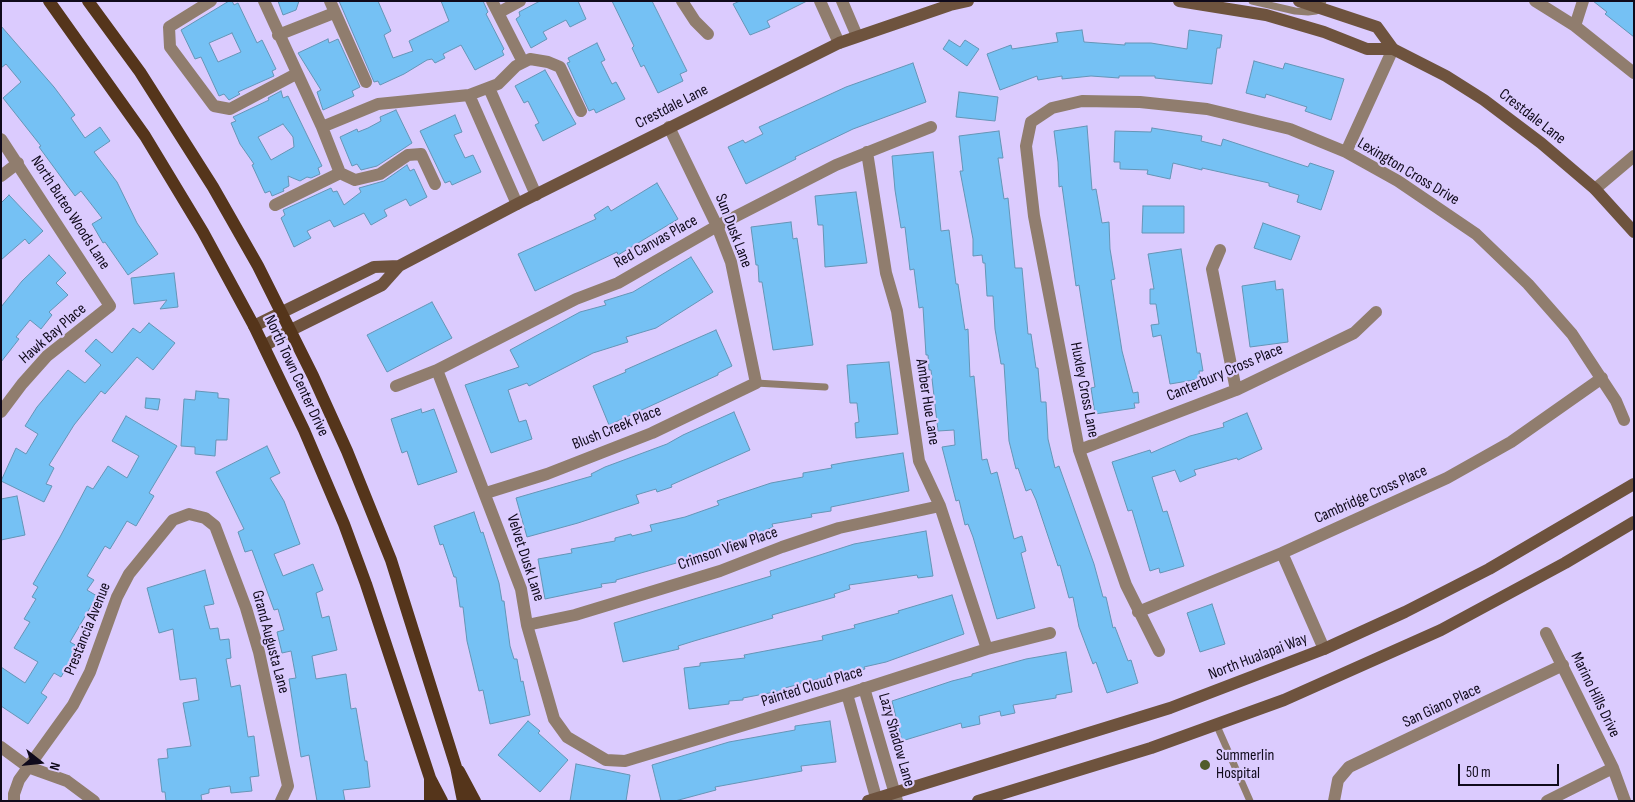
<!DOCTYPE html>
<html>
<head>
<meta charset="utf-8">
<style>
	body { margin:0 }
	#map { position:relative; width:1635px; height:802px; overflow:hidden; background:#dbcbfe; font-family:"Sofia Sans Condensed",sans-serif }
	canvas { display:block }
	.frame { position:absolute; inset:0; border:2px solid #100a1b; pointer-events:none }
	.north { position:absolute; left:15px; top:737px; width:50px; height:50px; -webkit-text-stroke:4px #dbcbfe; paint-order:stroke; rotate:106deg; font-size:14px; font-weight:700; line-height:20px; text-align:center; color:#100a1b }
	.north::after { content:''; display:block; margin:auto; width:18px; height:22px; background:#100a1b; clip-path:polygon(50% 0,100% 100%,50% 72%,0 100%) }
	.scale { position:absolute; left:1458px; top:764px; width:101px; height:22px; box-sizing:border-box; border:2px solid #100a1b; border-top:0; padding-left:6px; font-size:15px; line-height:18px; white-space:nowrap; color:#100a1b; -webkit-text-stroke:4px #dbcbfe; paint-order:stroke }
</style>
</head>
<body>
<div id="map">
<canvas width="1635" height="802"></canvas>
<div class="frame"></div>
<div class="north">N</div>
<div class="scale">50 m</div>
</div>
<script>
const context = document.querySelector('canvas').getContext('2d');
context.lineJoin = 'round';
function paint(path, color) { context.fillStyle = color; context.fill(path, 'evenodd'); }
const poly = rows => new Path2D(rows.map(r => 'M' + r).join(''));
function strokePath(path, color, width, dash) { context.strokeStyle = color; context.lineWidth = width; context.lineCap = dash ? 'butt' : 'round'; context.setLineDash(dash || []); context.stroke(path); }
function write(font, color, halo, rows, align = 'center') {
  context.font = font + ' "Sofia Sans Condensed",sans-serif'; context.lineWidth = 4.5; context.setLineDash([]); context.textBaseline = 'middle'; context.strokeStyle = halo; context.fillStyle = color; for (const [text, x, y, turn = 0] of rows) {
    context.save(); context.translate(x, y); context.rotate((+turn || 0) * Math.PI / 180); context.textAlign = isNaN(turn) ? turn : align; if (halo) context.strokeText(text, 0, 0); context.fillText(text, 0, 0); context.restore();
  }
}
const building = poly([
	[229,1,232,1,234,5,238,3,257,43,262,40,276,69,272,71,274,76,238,92,240,94,229,100,224,94,219,96,201,57,195,59,181,30,229,1],
	[232,33,241,52,218,62,209,43,232,33],
	[278,1,299,1,296,10,283,15,278,1],
	[339,1,378,1,391,31,384,35,393,58,413,51,409,41,449,21,441,1,483,1,488,12,486,14,504,49,502,51,504,55,475,70,461,45,443,54,445,58,435,63,432,59,427,60,404,74,380,85,378,81,374,82,339,1],
	[540,1,578,1,586,19,570,27,566,20,543,32,547,39,531,48,516,19,520,16,519,12,540,1],
	[612,1,652,1,687,71,680,74,683,81,658,93,644,65,641,67,632,48,634,46,612,1],
	[740,1,807,1,767,21,770,27,750,35,733,4,740,1],
	[1593,1,1634,1,1634,37,1605,14,1607,12,1593,1],
	[1,26,54,87,75,115,71,118,85,138,100,127,110,141,94,152,117,182,137,223,158,254,128,275,105,242,103,243,92,224,102,218,81,191,75,196,39,147,41,146,3,98,21,82,6,64,1,68,1,26],
	[1082,30,1084,42,1125,45,1125,43,1151,43,1187,49,1189,30,1222,35,1220,48,1217,48,1212,84,1155,78,1155,76,1119,76,1119,78,1091,76,1062,79,1062,76,1038,80,1037,76,1000,90,987,54,1011,45,1012,49,1058,42,1056,33,1082,30],
	[328,39,329,43,338,39,360,87,352,91,354,96,323,110,317,92,321,90,298,53,328,39],
	[949,40,960,47,965,40,979,49,967,66,943,49,949,40],
	[597,43,605,60,601,62,612,84,616,82,625,99,596,113,594,109,589,111,567,63,570,62,568,58,597,43],
	[1254,61,1283,69,1285,63,1344,79,1331,120,1305,111,1307,107,1266,94,1265,98,1246,93,1254,61],
	[913,63,926,102,853,129,795,157,796,159,746,184,728,147,743,140,745,143,763,134,759,127,846,87,913,63],
	[545,70,576,124,543,141,535,125,539,123,528,101,524,103,515,86,545,70],
	[281,91,283,98,288,96,322,166,318,168,320,174,311,178,307,177,300,181,288,176,289,186,283,189,284,191,272,196,270,191,265,193,252,165,254,164,240,144,231,123,236,121,233,117,269,100,268,98,281,91],
	[283,124,293,137,294,147,271,160,258,137,283,124],
	[959,92,998,97,995,121,956,117,959,92],
	[396,110,412,143,377,166,361,170,357,164,352,166,340,137,357,129,358,132,368,128,381,121,380,117,396,110],
	[455,115,462,132,454,135,465,158,473,155,481,172,452,185,450,181,445,183,442,177,420,131,455,115],
	[1087,126,1092,190,1096,189,1102,223,1109,222,1110,249,1115,279,1111,280,1122,351,1133,393,1138,392,1139,403,1134,403,1135,408,1095,414,1091,388,1095,387,1079,285,1076,286,1062,186,1059,187,1058,162,1054,131,1087,126],
	[1152,128,1202,136,1201,141,1221,146,1223,139,1308,167,1310,163,1334,171,1321,210,1297,202,1299,195,1269,186,1269,183,1202,168,1202,170,1173,163,1170,179,1147,174,1148,170,1120,169,1120,162,1114,162,1115,131,1151,132,1152,128],
	[999,131,1003,158,998,158,1004,199,1008,198,1015,268,1022,268,1028,334,1031,334,1036,368,1038,368,1041,402,1046,402,1048,439,1055,468,1059,466,1094,564,1103,597,1106,597,1113,628,1115,627,1128,661,1131,660,1138,683,1107,693,1096,662,1093,664,1079,627,1073,597,1069,598,1060,565,1058,566,1036,500,1031,489,1026,491,1018,468,1016,469,1009,441,1004,364,1001,364,995,329,993,296,987,296,985,263,983,263,982,255,973,256,973,239,960,171,963,171,959,136,999,131],
	[933,152,941,231,949,230,956,284,958,284,965,330,968,329,970,377,974,376,982,460,987,459,991,474,997,472,1014,539,1022,536,1026,551,1021,553,1035,608,997,619,973,537,968,524,965,525,959,500,956,501,942,447,955,445,954,430,938,431,931,370,929,370,928,355,926,355,923,307,919,308,914,269,910,270,905,227,901,228,895,190,892,156,933,152],
	[407,165,410,171,414,169,427,197,410,206,406,199,384,210,387,216,371,225,364,213,334,227,330,220,307,231,311,238,294,247,281,218,285,215,283,210,331,188,333,192,337,191,344,205,361,192,359,188,384,181,407,165],
	[657,183,678,219,618,255,617,252,535,291,518,254,596,219,594,215,608,206,611,211,657,183],
	[856,192,867,263,825,267,823,225,818,225,815,196,856,192],
	[9,195,43,231,29,244,25,239,1,260,1,203,9,195],
	[1143,206,1184,206,1184,233,1142,233,1143,206],
	[791,222,793,239,797,238,813,345,773,350,762,282,759,282,758,265,756,265,751,227,791,222],
	[1263,223,1300,236,1291,260,1254,248,1263,223],
	[1181,249,1197,353,1200,353,1203,371,1199,371,1200,379,1170,384,1161,335,1153,337,1151,325,1159,324,1156,304,1150,304,1150,289,1154,289,1148,254,1181,249],
	[49,255,66,273,56,283,68,295,49,312,52,315,41,329,30,320,16,337,19,339,1,362,1,307,22,281,49,255],
	[691,257,713,292,656,328,626,337,628,342,593,353,529,386,527,383,508,390,519,422,526,420,532,439,491,453,465,385,519,367,510,350,580,312,606,305,604,301,633,292,691,257],
	[174,273,178,307,160,309,167,300,134,304,131,278,174,273],
	[1275,281,1276,290,1283,289,1288,342,1250,347,1242,286,1275,281],
	[432,302,452,338,387,372,367,335,432,302],
	[149,323,175,343,153,370,137,357,105,394,101,391,74,425,49,465,54,468,46,484,52,486,44,502,1,481,16,448,26,454,38,434,25,426,37,407,68,370,85,383,101,365,85,351,96,339,112,353,133,328,140,333,149,323],
	[716,330,732,366,718,373,718,375,609,425,593,386,626,372,625,370,716,330],
	[889,362,898,434,856,438,855,423,859,422,857,403,850,403,847,365,889,362],
	[196,391,218,393,218,398,229,399,227,440,216,440,215,456,195,454,195,447,181,446,184,399,195,400,196,391],
	[146,398,160,399,158,410,145,408,146,398],
	[421,409,422,413,434,409,457,472,418,485,407,451,402,453,391,419,421,409],
	[734,412,750,450,671,485,672,487,657,492,656,489,636,495,639,503,578,523,527,537,516,498,592,476,591,474,605,467,667,444,683,435,734,412],
	[1247,413,1262,449,1238,460,1237,458,1194,470,1196,475,1180,482,1175,470,1152,477,1163,512,1167,511,1184,566,1160,573,1159,568,1150,571,1132,510,1128,511,1112,462,1150,450,1151,453,1190,436,1224,427,1223,423,1247,413],
	[126,416,177,446,149,493,154,496,136,526,127,521,110,549,105,546,87,576,94,580,87,590,97,596,70,642,79,647,61,677,54,673,41,693,47,697,28,724,1,706,1,667,25,683,38,662,14,648,30,622,24,619,36,599,32,597,38,587,33,584,60,537,87,486,93,489,108,466,127,478,139,456,112,441,126,416],
	[267,446,280,473,270,478,284,501,300,544,274,554,283,576,313,564,323,590,316,593,322,618,329,616,337,650,312,656,316,679,346,674,351,709,356,708,365,761,367,761,370,787,343,790,345,801,317,801,309,755,301,757,289,679,296,678,291,651,282,653,277,632,284,630,278,609,274,610,252,550,245,552,238,532,244,529,216,472,267,446],
	[903,453,909,491,831,507,831,511,811,514,812,517,772,524,773,527,737,543,680,562,616,580,616,582,601,584,602,587,545,599,538,559,572,553,571,549,615,541,615,538,631,534,632,536,652,531,650,525,685,517,719,505,717,501,771,483,803,477,803,473,832,468,831,465,847,462,903,453],
	[17,496,25,535,1,540,1,499,17,496],
	[474,512,481,533,483,532,499,583,502,601,504,601,510,646,514,659,517,659,521,682,523,681,530,715,490,724,483,690,479,691,467,641,463,607,460,607,456,577,454,577,443,544,440,545,434,526,474,512],
	[926,531,933,576,918,578,917,575,849,585,850,589,834,594,835,597,772,615,773,618,694,641,678,646,679,649,623,662,614,623,771,576,770,571,854,544,926,531],
	[205,570,214,604,204,606,210,629,218,628,220,640,229,639,231,658,226,659,231,687,240,685,248,737,254,736,259,776,250,777,252,791,231,793,230,786,209,789,209,793,201,795,202,801,166,801,165,792,162,792,158,759,168,758,167,749,191,746,183,703,199,700,196,678,180,680,173,629,159,633,147,588,205,570],
	[952,595,964,634,886,662,864,667,865,669,822,678,785,688,785,690,743,698,743,700,729,701,729,704,689,709,684,668,700,666,700,663,745,658,744,655,823,640,822,636,855,628,854,625,899,613,898,611,952,595],
	[1212,604,1225,644,1200,652,1187,613,1212,604],
	[1066,652,1072,692,1056,695,1056,698,1013,705,1015,713,1001,716,1000,711,979,716,980,724,962,728,961,723,902,741,892,701,952,681,972,676,972,674,1026,659,1066,652],
	[528,721,540,731,538,733,568,760,540,792,498,755,528,721],
	[830,721,836,762,801,766,802,771,715,787,716,790,675,801,661,801,652,765,729,742,795,730,795,726,830,721],
	[576,764,630,775,626,801,570,801,576,764]
]);
paint(building, '#75c1f4');
strokePath(building, '#6595b6', 1);
strokePath(poly([
	[1252,1,1295,11,1308,12,1316,11,1321,7,1323,1],
	[756,383,825,387],
	[1217,726,1250,801]
]), '#907d6e', 7);
strokePath(poly([
	[211,1,169,27,170,47,214,106,230,109,296,74],
	[264,1,322,127,340,173,355,180,380,174,408,155,421,154,435,184],
	[330,1,366,82],
	[492,1,523,62],
	[682,1,695,21,708,34],
	[820,1,839,43],
	[842,1,857,36],
	[1535,1,1575,26,1634,73],
	[498,13,520,1],
	[1575,26,1583,1],
	[278,35,334,13],
	[489,88,536,195],
	[469,95,517,204],
	[322,127,378,104,469,95,498,84,516,66,530,59,548,62,560,67,581,111],
	[1,139,110,306,47,356,22,384,1,412],
	[867,152,886,273,897,311,919,461,940,506,987,649],
	[1346,152,1393,49],
	[1,176,18,163],
	[1595,189,1634,156],
	[275,205,340,173],
	[1220,250,1212,269,1236,390],
	[437,370,521,589,527,625,554,719,567,737,606,760,625,761,847,694,987,649,1050,633],
	[396,386,437,370,576,299,618,283,717,226,836,165,931,127],
	[1079,450,1236,390,1354,333,1376,312],
	[486,493,547,474,652,433,756,383,731,262,717,226,669,127],
	[1282,553,1324,649],
	[1138,612,1282,553,1447,478,1511,442,1602,378],
	[527,625,575,615,720,571,782,547,839,528,940,506],
	[1546,633,1613,768,1625,801],
	[1159,651,1126,585,1079,450,1034,216,1026,146,1031,122,1052,108,1082,101,1140,102,1207,109,1290,129,1346,152,1398,181,1476,234,1528,284,1572,334,1616,401,1624,420],
	[864,688,897,801],
	[847,694,877,801],
	[1,747,28,767,67,781,94,801],
	[14,801,14,794,19,780,73,705,90,672,117,597,129,574,173,520,189,514,205,518,215,526,246,608,259,652,288,786,281,801],
	[1334,801,1338,780,1349,767,1563,665],
	[1547,801,1613,768]
]), '#907d6e', 12);
strokePath(poly([
	[1179,1,1266,15,1324,32,1367,49,1393,49],
	[1299,1,1377,27,1393,49,1446,76,1484,100,1541,143,1595,189,1634,232],
	[254,326,374,267,399,266],
	[264,346,291,330,382,285,399,266,517,204,839,43,950,5,968,1],
	[868,801,1170,708,1324,649,1405,612,1489,569,1634,484],
	[978,801,1151,748,1284,700,1441,630,1565,563,1634,522]
]), '#6e533e', 12);
strokePath(poly([
	[49,1,145,136,203,232,254,326,304,430,344,524,366,584,430,778,442,801],
	[88,1,140,72,213,187,258,266,313,376,347,451,391,560,456,767,463,801],
	[459,771,475,801],
	[430,778,430,801]
]), '#55351b', 12);
for (const [x, y, r, color] of [
	[1205,765,6,"#525b2b"]
]) { const dot = new Path2D(); dot.arc(x, y, r, 0, 2 * Math.PI); context.fillStyle = color; context.fill(dot); strokePath(dot, '#dbcbfe', 2); }
write('16px', '#100a1b', '#dbcbfe', [
	["Crestdale Lane",672,107,-27],
	["Crestdale Lane",1532,117,38],
	["Lexington Cross Drive",1408,172,31],
	["North Buteo Woods Lane",70,213,57],
	["Sun Dusk Lane",733,231,69],
	["Red Canvas Place",656,242,-29],
	["Hawk Bay Place",53,334,-41],
	["Canterbury Cross Place",1225,373,-23],
	["North Town Center Drive",296,376,65],
	["Huxley Cross Lane",1084,390,79],
	["Amber Hue Lane",927,402,81],
	["Blush Creek Place",617,428,-22],
	["Cambridge Cross Place",1371,495,-24],
	["Crimson View Place",728,549,-19],
	["Velvet Dusk Lane",525,558,72],
	["Prestancia Avenue",88,629,-68],
	["Grand Augusta Lane",270,642,75],
	["North Hualapai Way",1258,657,-21],
	["Painted Cloud Place",812,687,-17],
	["Marino Hills Drive",1595,695,64],
	["San Giano Place",1442,706,-25],
	["Lazy Shadow Lane",896,740,74]
]);
write('16px', '#100a1b', '#dbcbfe', [
	["Summerlin",1216,756],
	["Hospital",1216,774]
], 'left');
</script>
</body>
</html>
